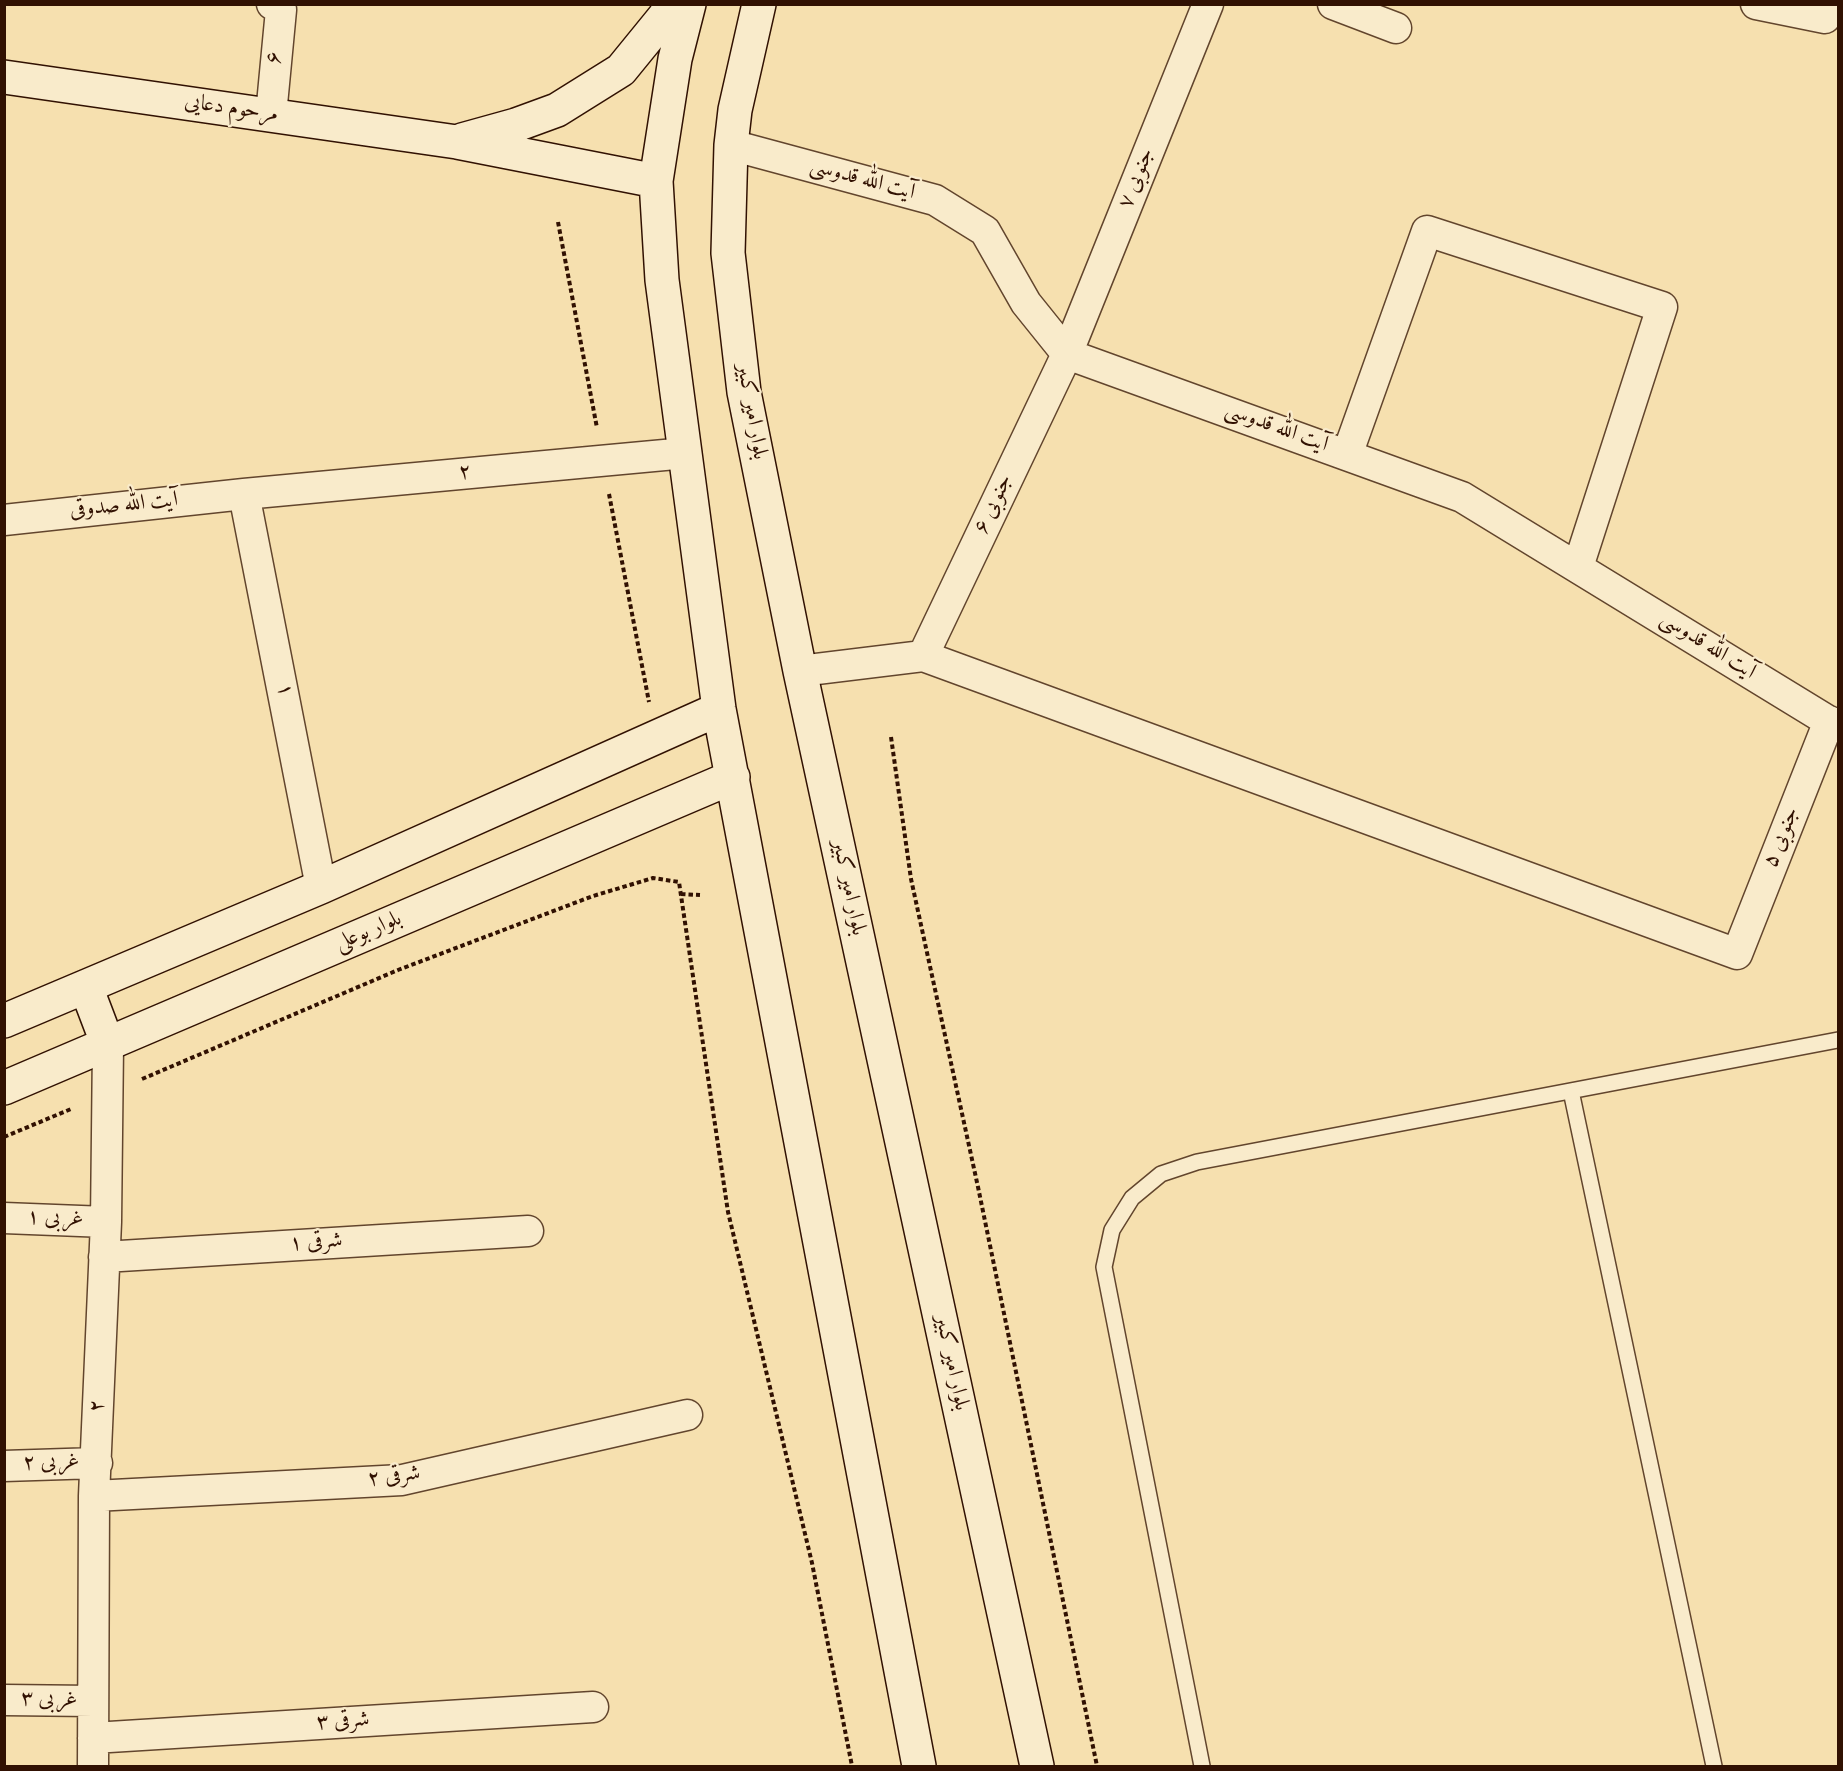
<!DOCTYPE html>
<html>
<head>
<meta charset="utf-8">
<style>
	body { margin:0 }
	#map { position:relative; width:1843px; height:1771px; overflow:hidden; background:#f6e0af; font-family:"Sorts Mill Goudy",serif }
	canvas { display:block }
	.frame { position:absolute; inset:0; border:6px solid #311102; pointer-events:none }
</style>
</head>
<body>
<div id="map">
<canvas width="1843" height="1771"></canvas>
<div class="frame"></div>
</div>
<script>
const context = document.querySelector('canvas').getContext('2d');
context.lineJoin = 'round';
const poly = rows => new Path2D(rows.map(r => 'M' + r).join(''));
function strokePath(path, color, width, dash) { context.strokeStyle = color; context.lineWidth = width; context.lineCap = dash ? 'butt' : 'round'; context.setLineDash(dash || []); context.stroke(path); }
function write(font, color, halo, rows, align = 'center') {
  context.font = font + ' "Sorts Mill Goudy",Amiri,serif'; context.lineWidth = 4.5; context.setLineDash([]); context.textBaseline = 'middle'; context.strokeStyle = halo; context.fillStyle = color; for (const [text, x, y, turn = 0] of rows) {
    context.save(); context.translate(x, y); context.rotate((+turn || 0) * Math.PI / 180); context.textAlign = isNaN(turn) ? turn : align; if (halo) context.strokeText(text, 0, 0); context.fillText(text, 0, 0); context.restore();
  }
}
const lane = poly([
	[1571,1091,1714,1766],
	[1202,1766,1104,1267,1112,1230,1132,1198,1161,1174,1197,1162,1838,1040]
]);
const street = poly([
	[1333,4,1396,28],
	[1756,4,1825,18,1829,4],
	[271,115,281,10,272,4],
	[731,145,935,200,985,231,1026,303,1067,354,1462,497,1838,727],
	[1347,455,1427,231,1662,307,1578,567],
	[244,494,321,887],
	[4,520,244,494,686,453],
	[923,656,1067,354,1208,4],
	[800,671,923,656,1737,954,1829,721],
	[4,1218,106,1222],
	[104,1257,528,1231],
	[4,1466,97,1463],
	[94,1496,402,1480,687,1415],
	[4,1700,93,1701],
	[93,1738,593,1707],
	[93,1766,94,1496,106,1222,108,1045]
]);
const secondary = poly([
	[689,4,675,59,656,181,662,280,719,709,919,1766],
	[759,4,735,110,731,145,728,253,744,392,800,671,1037,1766],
	[4,77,457,142,656,181],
	[462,140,516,125,557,110,621,70,665,16,671,4],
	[86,987,108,1045],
	[4,1021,321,887,719,709],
	[4,1088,733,777]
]);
strokePath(lane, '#62452d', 18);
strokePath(street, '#62452d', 33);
strokePath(secondary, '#311102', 36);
strokePath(poly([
	[558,222,597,428],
	[609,494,649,702],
	[891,737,911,879,978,1187,1097,1766],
	[681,894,700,895],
	[142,1079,398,970,593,896,653,878,679,882,728,1212,812,1563,852,1766],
	[4,1137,71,1109]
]), '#311102', 4, [4.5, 3]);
strokePath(lane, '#f9ebcb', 15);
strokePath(street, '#f9ebcb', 30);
strokePath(secondary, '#f9ebcb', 33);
write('22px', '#311102', '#f9ebcb', [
	["۶",276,58,-84],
	["مرحوم دعایی",231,110,8],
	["۷ جنوبی",1138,179,-68],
	["آیت الله قدوسی",862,181,15],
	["بلوار امیر کبیر",750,412,80],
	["آیت الله قدوسی",1276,429,20],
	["۲",465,474,-5],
	["۶ جنوبی",995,505,-65],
	["آیت الله صدوقی",124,507,-6],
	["آیت الله قدوسی",1707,647,32],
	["۱",283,690,79],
	["۵ جنوبی",1783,838,-68],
	["بلوار امیر کبیر",847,888,78],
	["بلوار بوعلی",369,933,-23],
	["غربی ۱",55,1220,2],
	["شرقی ۱",316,1244,-4],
	["بلوار امیر کبیر",950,1363,78],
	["۲",99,1406,-88],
	["غربی ۲",51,1464,-2],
	["شرقی ۲",394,1478,-7],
	["غربی ۳",49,1701,1],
	["شرقی ۳",343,1723,-4]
]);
</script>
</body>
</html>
